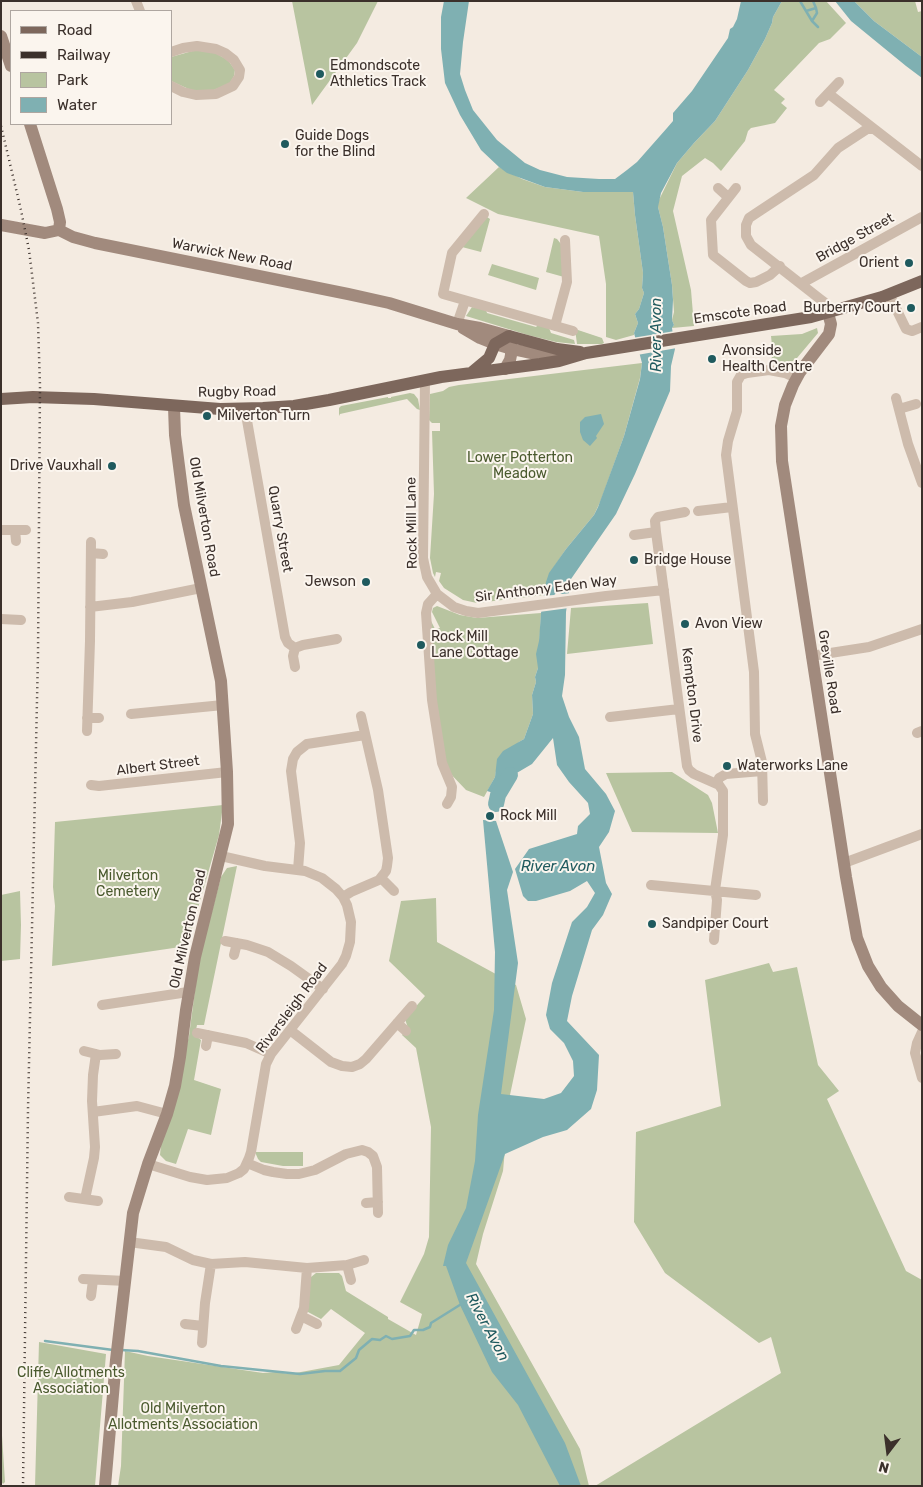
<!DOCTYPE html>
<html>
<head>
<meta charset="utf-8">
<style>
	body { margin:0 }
	#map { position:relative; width:923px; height:1487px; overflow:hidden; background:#f4ebe1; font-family:Rubik,sans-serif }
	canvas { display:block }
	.frame { position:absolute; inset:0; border:2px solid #3b302b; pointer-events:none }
	.legend { position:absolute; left:10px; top:10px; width:162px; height:115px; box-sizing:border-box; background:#fbf5ee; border:1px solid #aea6a0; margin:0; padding:6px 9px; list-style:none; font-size:15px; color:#3b302b }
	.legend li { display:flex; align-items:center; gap:10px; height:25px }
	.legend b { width:25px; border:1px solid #aea6a0 }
	.north { position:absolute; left:863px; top:1427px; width:50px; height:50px; -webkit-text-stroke:4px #fbf5ee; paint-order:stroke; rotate:195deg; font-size:14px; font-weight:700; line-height:20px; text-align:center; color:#3b302b }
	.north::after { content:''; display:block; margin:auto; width:18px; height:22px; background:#3b302b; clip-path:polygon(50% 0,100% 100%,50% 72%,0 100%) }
</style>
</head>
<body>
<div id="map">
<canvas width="923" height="1487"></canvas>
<div class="frame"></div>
<ul class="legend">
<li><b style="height:6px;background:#7d675c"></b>Road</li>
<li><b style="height:6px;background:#3b302b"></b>Railway</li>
<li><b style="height:14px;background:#b8c4a0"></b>Park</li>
<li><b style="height:14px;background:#7fb0b2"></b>Water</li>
</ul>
<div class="north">N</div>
</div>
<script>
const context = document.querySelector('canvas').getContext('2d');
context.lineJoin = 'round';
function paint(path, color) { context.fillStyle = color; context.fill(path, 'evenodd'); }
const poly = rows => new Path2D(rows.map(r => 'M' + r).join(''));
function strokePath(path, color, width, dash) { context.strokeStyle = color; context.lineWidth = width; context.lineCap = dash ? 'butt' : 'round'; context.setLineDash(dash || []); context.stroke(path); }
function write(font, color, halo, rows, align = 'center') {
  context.font = font + ' Rubik,sans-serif'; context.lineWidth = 4; context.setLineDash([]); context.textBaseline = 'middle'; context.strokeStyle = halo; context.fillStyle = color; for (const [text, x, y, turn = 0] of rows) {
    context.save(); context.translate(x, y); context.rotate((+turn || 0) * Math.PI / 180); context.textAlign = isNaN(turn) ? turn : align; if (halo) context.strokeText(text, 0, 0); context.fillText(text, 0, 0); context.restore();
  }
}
paint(poly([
	[292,1,378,1,357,43,312,105],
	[782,1,826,1,846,23,830,39,819,43,774,90,785,99,781,103,787,108,775,123,751,128,748,131,745,141,721,171,713,163,705,158,682,176,673,211,691,290,694,326,672,328,674,325,672,320,674,312,672,285,663,227,658,207,658,202,677,163,694,143,715,121,748,70,765,39,772,23,773,17],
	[854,1,915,1,918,12,922,11,922,57,874,21],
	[196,50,213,52,228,60,235,70,234,76,230,83,214,90,193,91,171,81,171,57],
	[499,167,522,179,545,187,583,192,633,192,635,215,643,273,642,288,644,293,639,309,635,314,638,323,634,333,634,335,616,340,606,337,606,284,599,236,498,214,466,198],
	[487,217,490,219,481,252,462,247],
	[554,238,557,239,561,244,564,277,546,272],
	[492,264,539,278,536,290,488,275],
	[472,307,486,310,487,313,536,327,538,325,549,328,551,333,574,340,575,344,556,342,528,335,466,316],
	[817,328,818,333,797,358,790,363,770,361,773,355,771,336,802,334],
	[575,329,602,338,604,343,602,344,577,344],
	[642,363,640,378,624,436,601,500,594,515,566,549,550,573,544,595,477,603,463,600,444,588,439,581,441,573,436,572,435,577,433,573,430,558,434,494,432,431,440,431,440,423,432,423,429,420,430,394,443,391,449,387,459,385],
	[410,393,414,394,418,399,420,410,417,409,407,399,340,414,339,416,339,408,341,406,388,397,388,398,391,398,391,397],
	[648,603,653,644,567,654,571,608],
	[437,606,460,615,477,618,541,613,538,668,535,677,536,682,532,695,533,714,524,739,519,742,496,771,495,777,484,797,466,790,446,769,434,705,431,621,435,629,440,628,432,612,433,608],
	[672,772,708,795,712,803,718,833,632,832,606,773],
	[223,805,219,835,187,946,52,966,55,906,53,887,55,822],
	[237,866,204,1025,197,1025,195,1035,201,1040,194,1080,221,1089,211,1135,188,1129,176,1164,166,1161,160,1155,161,1144,189,1036,199,960,221,877,227,868],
	[20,891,21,925,20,959,1,961,1,895],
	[436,898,437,942,516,985,526,1019,510,1095,503,1171,483,1234,476,1264,580,1449,589,1486,118,1486,121,1466,125,1351,148,1356,263,1373,276,1372,290,1374,339,1365,365,1333,331,1309,321,1319,308,1312,306,1307,311,1277,316,1273,339,1273,342,1276,346,1291,388,1317,388,1319,416,1335,422,1314,400,1302,424,1254,429,1237,431,1127,416,1048,402,1035,408,1028,405,1019,425,996,389,961,401,901],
	[769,963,773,972,797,967,818,1065,839,1091,827,1099,906,1271,922,1280,922,1486,595,1486,781,1373,771,1337,759,1343,665,1273,634,1222,636,1132,721,1106,705,980],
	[255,1152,303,1152,303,1166,283,1166,261,1162,258,1159],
	[39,1342,106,1354,95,1486,35,1486],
	[1,1420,5,1482,3,1484,1,1481]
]), '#b8c4a0');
paint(poly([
	[444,1,469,1,463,42,460,74,465,90,473,110,497,140,525,163,540,170,567,177,599,179,615,179,627,170,637,162,667,128,673,121,673,113,692,91,728,38,730,29,733,27,737,19,741,1,782,1,773,17,772,23,765,39,748,70,715,121,694,143,677,163,661,193,658,207,663,227,672,285,673,300,672,320,674,325,672,328,675,349,671,366,670,391,635,474,616,514,571,579,566,612,565,675,562,696,569,717,579,737,585,769,606,794,615,811,609,832,599,847,606,883,612,894,603,915,592,930,572,996,567,1021,599,1055,597,1090,591,1109,567,1130,543,1137,505,1154,466,1263,565,1443,581,1486,560,1486,518,1405,492,1372,460,1305,446,1266,443,1266,448,1245,466,1208,475,1161,478,1115,494,1010,495,952,483,820,496,821,513,872,507,890,518,963,501,1094,544,1099,561,1093,574,1076,573,1061,564,1043,550,1029,546,1015,552,983,572,922,587,907,595,893,587,881,570,891,536,901,528,901,523,896,515,869,529,849,577,834,578,826,590,814,588,803,569,782,557,765,553,738,532,764,515,774,503,796,487,791,495,777,497,759,503,751,524,739,533,714,532,695,536,682,535,677,538,668,536,654,539,641,541,613,546,582,549,573,566,549,594,515,598,507,624,436,640,379,642,363,634,333,638,323,635,314,639,309,644,293,642,288,643,273,635,215,633,192,583,192,545,187,507,173,499,167,481,150,460,115,445,83,441,49,441,17],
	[835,1,854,1,874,21,922,57,922,78,906,66,851,21],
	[601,414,604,424,596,436,597,438,590,446,583,440,580,432,580,422,585,417]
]), '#7fb0b2');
paint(poly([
	[675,331,677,348,637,355,632,338],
	[558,592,562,594,571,593,569,608,539,612,542,596,554,595]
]), '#f4ebe1');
strokePath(poly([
	[800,1,812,21,818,27],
	[813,1,816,8],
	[806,11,816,8,817,13,812,21],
	[45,1341,113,1350],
	[121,1350,138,1351,221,1366,260,1370,300,1374,325,1371,340,1371,356,1358,359,1350,372,1339,380,1340,386,1336,392,1339,410,1336,414,1330,423,1330,430,1327,431,1323,463,1303]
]), '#7fb0b2', 2.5);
strokePath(poly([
	[496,804,498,795,510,775]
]), '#7fb0b2', 16);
strokePath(poly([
	[136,1,140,11],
	[171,52,183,48,197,46,216,49,225,53,234,60,240,70,239,77,233,86,216,94,196,95,183,92,171,86],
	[829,94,922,166],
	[820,102,839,82],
	[718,188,728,197],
	[736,188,711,220,713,255,746,281,750,283,756,282,770,275,780,266],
	[484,214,452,253,443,294,573,331],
	[802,283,922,217],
	[889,294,906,329,912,331,922,327],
	[828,313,824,302,820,299,751,245,746,236,746,225,749,218,758,212,814,175,838,148,867,129,873,129],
	[457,324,465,301],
	[555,326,567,282,565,240],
	[425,380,423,558,427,577,437,594,454,607,466,611,478,613,606,596,664,590],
	[896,398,908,444,922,483],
	[245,409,285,637,288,643,295,648],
	[899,409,916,404],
	[698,511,732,507],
	[1,530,26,530],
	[15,530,16,541],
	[656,532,655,521,658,517,685,512],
	[634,535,656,532,687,766,689,770,694,774,719,785,723,791,723,835,715,890,717,900,714,940],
	[91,553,103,554],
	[437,594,428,604,426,613,432,700,442,763,452,787,451,797,447,804],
	[90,607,132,602,201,588],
	[1,619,21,620],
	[811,656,869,647,922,629],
	[295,667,293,656,295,648,303,645,337,639],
	[131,714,223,705],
	[610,717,679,709],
	[87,718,99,718],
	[87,731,90,641,91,542],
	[917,733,922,731],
	[717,784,719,778,726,774,762,771],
	[91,785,99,786,227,772],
	[763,801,762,762,755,734,754,672,726,455,728,441,737,411,737,382,741,375,747,373,769,370,785,373,796,378],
	[844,863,922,834],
	[298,870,300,843,291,771,293,759,297,752,307,744,365,735],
	[381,878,394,891],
	[651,885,756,895],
	[343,897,351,892,379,880,386,871,387,866,388,858,378,790,361,716],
	[225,941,247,945,268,952,291,966,323,989],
	[234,955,237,943],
	[102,1005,188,992],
	[397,1023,406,1031],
	[290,1030,331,1062,342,1066,352,1067,360,1064,366,1059,412,1006],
	[922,1032,917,1043,915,1053,922,1078],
	[197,1033,246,1043,271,1054],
	[206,1046,208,1035],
	[84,1051,100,1055,116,1054],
	[93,1112,137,1106,167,1114],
	[247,1163,264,1170,273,1172,287,1174,299,1174,315,1170,346,1154,362,1150,368,1152,373,1156,377,1167,378,1213],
	[148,1164,190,1177,207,1180,227,1178,239,1173,244,1169,249,1158,251,1152,266,1064,271,1054,342,964,346,956,350,942,351,922,347,905,343,897,336,889,322,878,305,871,265,866,221,856],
	[69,1197,98,1201],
	[85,1199,94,1158,95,1147,92,1101,93,1075,96,1054],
	[366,1203,378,1202],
	[129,1242,166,1247,193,1260,211,1264,245,1262,307,1268,347,1265,364,1260],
	[347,1265,351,1280],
	[83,1279,126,1281],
	[91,1296,93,1280],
	[301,1316,317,1324],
	[185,1324,203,1326],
	[296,1329,304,1308,307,1268],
	[202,1343,205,1303,211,1264]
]), '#cdbbac', 10);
strokePath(poly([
	[1,36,11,66],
	[30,124,57,209,60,222,59,230],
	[1,225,45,233,59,230,73,237,95,243,348,294,389,303,457,324,480,328,509,336,511,343,511,355,510,360,505,369],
	[828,313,831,324,829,334,800,372,793,385,785,405,781,426,782,461,846,877,857,938,868,966,881,987,898,1006,922,1025],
	[463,328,480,338,495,344,512,349,535,354,568,356],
	[105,1486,116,1360,133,1213,148,1164,167,1114,175,1086,180,1057,186,1010,195,957,228,824,227,772,221,681,184,505,175,435,174,407]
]), '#a18a7d', 12);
strokePath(poly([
	[471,373,489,358,495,344,509,336,557,349,580,352],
	[1,399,33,397,94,399,220,409,263,408,294,406,329,400,441,377,540,364,559,361,586,353,811,317,882,297,922,281]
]), '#7d675c', 12);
strokePath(poly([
	[1,126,21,210,29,250,38,323,40,386,38,655,28,1109,23,1486]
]), '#3b302b', 2.5, [1, 4]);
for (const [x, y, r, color] of [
	[320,74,5,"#1f5a5e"],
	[285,144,5,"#1f5a5e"],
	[909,263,5,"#1f5a5e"],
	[911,308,5,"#1f5a5e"],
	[712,359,5,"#1f5a5e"],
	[207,416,5,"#1f5a5e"],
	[112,466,5,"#1f5a5e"],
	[634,560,5,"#1f5a5e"],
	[366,582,5,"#1f5a5e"],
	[685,624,5,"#1f5a5e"],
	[421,645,5,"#1f5a5e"],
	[727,766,5,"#1f5a5e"],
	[490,816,5,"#1f5a5e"],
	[652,924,5,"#1f5a5e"]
]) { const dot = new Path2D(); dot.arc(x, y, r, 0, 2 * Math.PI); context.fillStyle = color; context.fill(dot); strokePath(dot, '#fbf5ee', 2); }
write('14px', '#3b302b', '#fbf5ee', [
	["Edmondscote",330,66],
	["Athletics Track",330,82],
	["Guide Dogs",295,136],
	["for the Blind",295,152],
	["Orient",899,263,"right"],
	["Burberry Court",901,308,"right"],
	["Avonside",722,351],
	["Health Centre",722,367],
	["Milverton Turn",217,416],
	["Drive Vauxhall",102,466,"right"],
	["Bridge House",644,560],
	["Jewson",356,582,"right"],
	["Avon View",695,624],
	["Rock Mill",431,637],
	["Lane Cottage",431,653],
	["Waterworks Lane",737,766],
	["Rock Mill",500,816],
	["Sandpiper Court",662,924]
], 'left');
write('14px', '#3b302b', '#fbf5ee', [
	["Bridge Street",855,238,-29],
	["Warwick New Road",232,255,11],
	["Emscote Road",740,313,-8],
	["Rugby Road",237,392,-1],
	["Old Milverton Road",204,517,80],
	["Rock Mill Lane",412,523,-91],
	["Quarry Street",280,529,80],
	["Sir Anthony Eden Way",546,589,-7],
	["Greville Road",829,672,81],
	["Kempton Drive",692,695,83],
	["Albert Street",158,766,-7],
	["Old Milverton Road",188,929,-77],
	["Riversleigh Road",292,1008,-53]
]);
write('14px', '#4a5a2e', '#fbf5ee', [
	["Lower Potterton",520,458],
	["Meadow",520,474],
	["Milverton",128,876],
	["Cemetery",128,892],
	["Cliffe Allotments",71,1373],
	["Association",71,1389],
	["Old Milverton",183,1409],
	["Allotments Association",183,1425]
]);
write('italic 15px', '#1f5a5e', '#fbf5ee', [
	["River Avon",657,335,-90],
	["River Avon",558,867],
	["River Avon",487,1327,62]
]);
</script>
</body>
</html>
